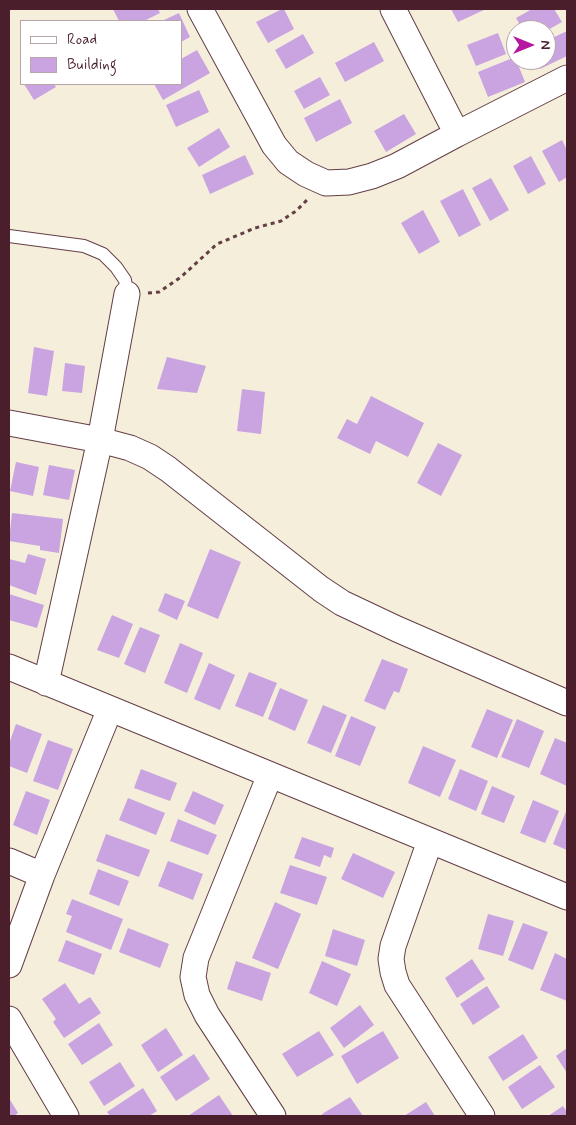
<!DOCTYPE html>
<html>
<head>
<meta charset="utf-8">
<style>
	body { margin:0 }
	#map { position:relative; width:576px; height:1125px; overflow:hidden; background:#f4eedb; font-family:Mynerve,sans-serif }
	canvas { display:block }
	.frame { position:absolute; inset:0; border:10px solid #4a1f2b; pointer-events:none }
	.legend { position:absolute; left:20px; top:20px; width:162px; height:65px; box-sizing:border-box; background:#fff; border:1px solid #b7a5aa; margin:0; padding:6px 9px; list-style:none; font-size:15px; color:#4a1f2b }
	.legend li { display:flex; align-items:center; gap:10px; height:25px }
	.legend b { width:25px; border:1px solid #b7a5aa }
	.north { position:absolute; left:506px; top:20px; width:50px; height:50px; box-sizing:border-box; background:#fff; border:1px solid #b7a5aa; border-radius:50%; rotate:90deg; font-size:14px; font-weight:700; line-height:20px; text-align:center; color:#4a1f2b }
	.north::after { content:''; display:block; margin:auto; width:18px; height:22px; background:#b5179e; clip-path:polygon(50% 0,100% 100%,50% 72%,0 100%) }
</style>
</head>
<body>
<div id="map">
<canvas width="576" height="1125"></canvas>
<div class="frame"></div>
<ul class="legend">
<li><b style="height:6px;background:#fff"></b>Road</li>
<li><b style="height:14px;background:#c9a4e1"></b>Building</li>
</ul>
<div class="north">N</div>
</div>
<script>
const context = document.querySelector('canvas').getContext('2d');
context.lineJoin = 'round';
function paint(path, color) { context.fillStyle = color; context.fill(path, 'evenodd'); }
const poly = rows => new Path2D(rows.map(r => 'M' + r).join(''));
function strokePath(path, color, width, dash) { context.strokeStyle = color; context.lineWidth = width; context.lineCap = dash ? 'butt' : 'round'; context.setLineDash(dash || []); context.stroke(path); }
paint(poly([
	[113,9,158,9,160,13,144,21,119,21],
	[282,9,284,9,294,29,268,43,256,22],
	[451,9,486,9,458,22],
	[532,9,554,9,562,22,546,31,523,30,516,18],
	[179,13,190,37,181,42,181,21,162,21],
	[567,31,567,56,540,69,536,60,546,60,546,41],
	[498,33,506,54,476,66,467,45],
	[303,34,314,53,286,69,275,50],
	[374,42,384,61,345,82,335,63],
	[197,50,210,73,163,100,154,84,181,84,181,59],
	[515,57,525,82,488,97,478,72],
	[320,77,330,95,304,109,294,91],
	[24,84,54,84,56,87,34,100],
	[199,90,209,112,176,127,166,105],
	[340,99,352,123,316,142,304,118],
	[404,114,416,134,386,152,374,131],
	[219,128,230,147,199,167,187,148],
	[562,140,567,150,567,177,559,182,542,151],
	[245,155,254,174,210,194,202,175],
	[531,156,546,184,528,194,513,166],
	[491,178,509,210,490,221,472,188],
	[463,189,481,225,459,237,440,201],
	[423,210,440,242,419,254,401,223],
	[34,347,54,351,47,396,28,393],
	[167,357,206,366,197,393,157,389],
	[65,363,85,366,82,393,62,391],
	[242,389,265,392,261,434,237,431],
	[371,396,424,423,408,457,376,441,370,454,337,438,347,419,357,424],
	[438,443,462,455,441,496,417,483],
	[16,462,39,467,33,496,10,491],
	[49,465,75,470,69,500,43,495],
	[12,513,63,519,59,553,40,550,40,546,9,541],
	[210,549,241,562,218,619,187,606],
	[28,554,46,559,36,595,9,585,9,559,25,563],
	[165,593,185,601,177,620,158,611],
	[9,594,44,605,37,628,9,620],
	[112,615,133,624,119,658,97,650],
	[140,627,160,635,145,673,124,664],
	[180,643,203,653,187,693,164,683],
	[382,659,408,669,399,693,394,691,385,710,364,701],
	[209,663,235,675,220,710,194,699],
	[249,672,277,683,263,717,235,706],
	[280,688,308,700,295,731,268,719],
	[323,705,347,715,331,753,307,743],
	[487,709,513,720,497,758,471,747],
	[351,716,376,727,360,766,335,756],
	[517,719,544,731,529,768,501,757],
	[16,724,42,734,27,773,9,766,9,744],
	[555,738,567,743,567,786,540,774],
	[48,740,73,749,58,790,33,781],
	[423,746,456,760,440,797,408,783],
	[141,769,177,783,170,801,134,788],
	[460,769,488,781,476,811,448,799],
	[492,786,515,796,504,823,481,814],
	[26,791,50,800,37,835,13,825],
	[193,791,224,805,215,825,184,811],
	[128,798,165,813,156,835,119,820],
	[533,800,559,811,545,843,520,833],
	[567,809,567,850,553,844],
	[178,819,217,835,208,855,170,841],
	[106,834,150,850,139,877,96,861],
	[302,837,334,848,331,858,324,855,320,867,294,858],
	[353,853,395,872,383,898,341,879],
	[168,861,203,874,193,900,158,886],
	[290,865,327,877,317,905,280,893],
	[98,869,129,881,119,906,89,894],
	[72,899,123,919,111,950,66,932,72,916,66,914],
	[275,902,301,914,278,969,252,958],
	[488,914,514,921,503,956,478,949],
	[523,923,548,932,533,970,508,960],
	[128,928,169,944,160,968,119,952],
	[333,929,365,940,357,966,325,956],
	[66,940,102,954,94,975,58,961],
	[555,953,567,959,567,1001,540,990],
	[472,959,485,979,457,998,445,978],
	[236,961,271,973,262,1001,227,989],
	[322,961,351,974,337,1006,309,993],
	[65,983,79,1004,90,997,101,1013,64,1038,53,1022,56,1019,42,999],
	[487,986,500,1007,473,1025,460,1004],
	[360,1005,374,1025,344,1048,330,1028],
	[99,1023,113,1045,82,1065,68,1044],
	[166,1028,183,1055,158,1072,141,1045],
	[319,1031,334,1055,297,1077,282,1054],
	[383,1031,399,1058,357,1084,341,1056],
	[523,1034,538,1058,503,1081,488,1057],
	[567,1048,567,1073,556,1056],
	[194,1054,210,1079,176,1101,160,1077],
	[120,1062,135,1086,104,1106,89,1082],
	[540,1065,555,1087,522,1109,508,1087],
	[143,1088,157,1111,149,1116,110,1116,107,1112],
	[219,1095,233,1116,188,1116],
	[350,1097,363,1116,323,1116,322,1114],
	[9,1098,18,1113,14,1116,9,1116],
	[426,1102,435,1116,404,1116],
	[563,1106,567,1112,567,1116,548,1116]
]), '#c9a4e1');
const lane = poly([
	[9,236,84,246,103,254,116,267,125,280,127,294]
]);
const street = poly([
	[200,9,274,145,288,162,306,174,326,183,349,182,372,176,397,166,457,134],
	[393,9,457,134,567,78],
	[9,423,100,440,130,448,150,457,168,469,321,589,342,603,397,629,567,703],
	[9,667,567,897],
	[46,683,100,440,127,294],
	[270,775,196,958,193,977,197,995,207,1015,273,1116],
	[430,841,393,946,391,959,393,972,397,985,482,1116],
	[9,861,42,875],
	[9,965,42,875,110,709],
	[9,1019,66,1116]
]);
strokePath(lane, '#643e45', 14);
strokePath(street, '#643e45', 27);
strokePath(poly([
	[148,293,159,292,181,277,217,244,255,228,281,221,296,211,307,200]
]), '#643e45', 3, [4, 4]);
strokePath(lane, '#fff', 12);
strokePath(street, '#fff', 25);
</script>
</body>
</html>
